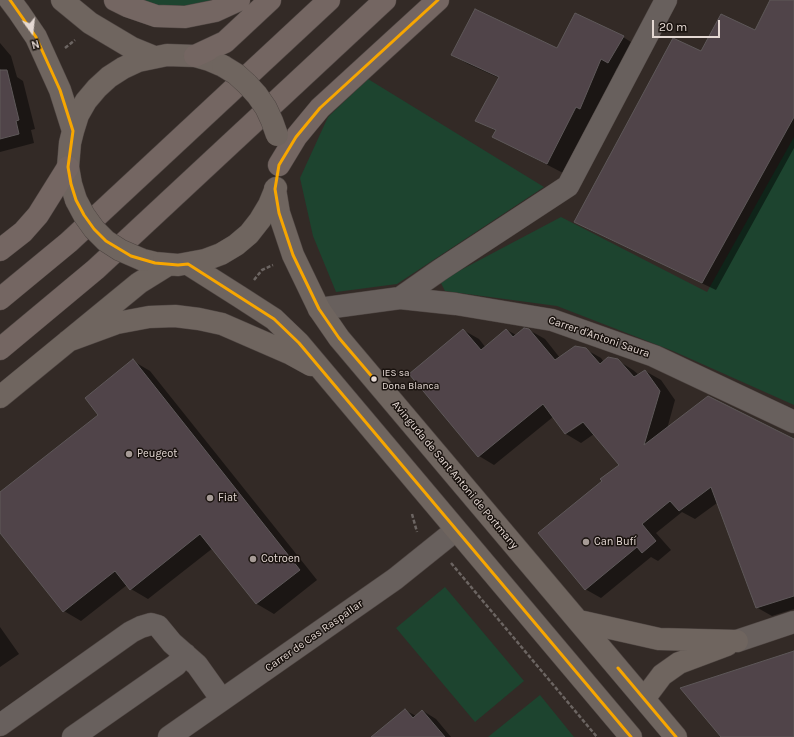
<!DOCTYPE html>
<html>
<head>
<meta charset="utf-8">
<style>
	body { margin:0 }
	#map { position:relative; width:794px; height:737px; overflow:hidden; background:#332a26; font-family:Karla,sans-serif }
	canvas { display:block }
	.north { position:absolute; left:12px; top:12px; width:40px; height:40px; -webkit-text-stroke:3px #1a130f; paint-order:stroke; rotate:165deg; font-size:11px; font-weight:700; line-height:16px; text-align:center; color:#e4d8d3 }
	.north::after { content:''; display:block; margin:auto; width:14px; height:18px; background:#e4d8d3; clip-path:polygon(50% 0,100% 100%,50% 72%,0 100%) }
	.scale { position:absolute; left:652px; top:20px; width:68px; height:18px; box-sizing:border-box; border:2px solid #e4d8d3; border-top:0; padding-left:5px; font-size:12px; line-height:14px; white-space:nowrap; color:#e4d8d3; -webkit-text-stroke:3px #1a130f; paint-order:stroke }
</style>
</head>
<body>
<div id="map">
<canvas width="794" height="737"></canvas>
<div class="north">N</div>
<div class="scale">20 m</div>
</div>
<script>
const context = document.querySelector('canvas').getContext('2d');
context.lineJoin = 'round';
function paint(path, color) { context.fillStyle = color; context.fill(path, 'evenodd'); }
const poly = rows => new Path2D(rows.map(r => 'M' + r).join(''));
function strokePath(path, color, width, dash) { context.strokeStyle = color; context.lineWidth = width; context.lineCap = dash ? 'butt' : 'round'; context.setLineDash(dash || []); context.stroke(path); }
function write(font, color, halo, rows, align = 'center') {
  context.font = font + ' Karla,sans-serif'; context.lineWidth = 3; context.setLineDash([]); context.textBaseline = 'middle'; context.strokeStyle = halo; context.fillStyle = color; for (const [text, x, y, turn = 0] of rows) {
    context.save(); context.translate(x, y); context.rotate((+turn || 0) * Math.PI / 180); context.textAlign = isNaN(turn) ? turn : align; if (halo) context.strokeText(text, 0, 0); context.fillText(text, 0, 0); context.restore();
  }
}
paint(poly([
	[132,0,223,0,219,2,163,9],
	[368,79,544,187,397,284,336,292,313,236,300,178,328,117],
	[794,137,794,405,673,351,557,306,445,291,440,281,561,217,707,292],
	[445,587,524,681,475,722,396,628],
	[540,695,574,737,488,737]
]), '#1d442f');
paint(poly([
	[771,0,794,0,794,148,716,290,588,229,575,221,701,53,756,32],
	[576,15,623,37,639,47,625,71,617,68,596,117,593,115,563,173,494,137,496,131,477,120,499,78,468,64,452,55,557,50],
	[0,43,11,56,17,77,23,81,35,129,31,130,34,143,0,152],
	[463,330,479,339,486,348,507,330,516,335,529,330,545,339,560,358,585,349,601,358,604,362,617,360,633,370,639,375,645,371,661,380,675,400,667,429,794,440,794,609,772,616,756,607,717,503,695,519,682,512,656,533,671,550,658,561,651,557,601,598,585,589,620,465,594,434,581,443,566,434,553,417,494,465,479,456,410,374],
	[586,418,587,420,570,432,570,430],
	[133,361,150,371,317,580,274,614,257,604,213,548,148,599,131,589,127,585,81,621,64,611,0,531,0,494,100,415],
	[0,627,19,654,0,667],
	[405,710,416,716,423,711,436,719,451,737,373,737]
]), '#0007');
const building = poly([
	[770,0,794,0,794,117,702,283,574,222,673,38,701,51,721,14,755,30,770,0],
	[475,9,557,48,575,13,624,36,608,63,601,59,580,109,576,107,547,164,492,137,496,130,475,121,499,77,451,55,475,9],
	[0,70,7,70,19,120,16,121,19,134,0,139,0,70],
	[524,328,529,329,555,360,575,346,586,348,600,364,608,357,618,359,634,377,645,370,660,391,644,445,708,396,794,439,794,596,756,608,711,487,679,511,670,501,642,524,656,541,642,553,637,547,585,590,538,533,602,481,600,479,619,465,583,422,565,434,543,404,478,457,409,374,463,329,481,350,506,329,513,337,524,328],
	[133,359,300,570,256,604,200,534,130,590,115,571,63,612,0,533,0,492,98,415,85,398,133,359],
	[794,651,794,737,721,737,680,688,794,651],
	[405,709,413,718,422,710,445,737,371,737,405,709]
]);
paint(building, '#504449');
strokePath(building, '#5e5859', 1);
const minor = poly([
	[400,298,440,270,568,186,666,0],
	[319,309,400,298,456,304,552,320,654,356,794,422],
	[737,641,794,622],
	[0,725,131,632,141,627,151,624,158,626,172,643,197,665,222,700],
	[73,737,176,665,185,654],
	[169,737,395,579,456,530]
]);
const major = poly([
	[10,0,19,12,36,37,60,90,73,131],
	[62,0,90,23,132,48,154,57],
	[275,189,279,213,293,255,319,309,339,338,676,737],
	[76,200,71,184,68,167,70,143,73,131,78,115,86,101,97,88,109,77,123,68,138,61,167,55,195,56,209,60,223,66],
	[143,260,155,263,178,265,205,260,221,254,236,245,249,234,260,220,269,205,276,188],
	[188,264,240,297,274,319,299,343,631,737],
	[68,341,117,323,149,317,175,316,199,319,222,324,291,354,311,365],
	[0,397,139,283,168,265],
	[579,621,659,639,737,641],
	[644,699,662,675,679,663,727,645]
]);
const highway = poly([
	[115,0,127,6,156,16,185,17,215,11,239,0],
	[195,56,225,42,270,0],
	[279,165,296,137,320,108,438,0],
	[0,250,23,232,38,215,68,167],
	[0,299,69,242,329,0],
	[0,349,96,269,385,0]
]);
strokePath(minor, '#4f4643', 23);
strokePath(major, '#4f4643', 23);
strokePath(highway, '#4f4643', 23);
strokePath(poly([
	[65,48,75,40],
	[254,280,262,270,273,265],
	[412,514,417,532],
	[451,563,597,737]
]), '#6c6562', 2.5, [4, 2]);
strokePath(minor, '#68605d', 22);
strokePath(major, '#6f655f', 22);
strokePath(highway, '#746662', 22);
const majorBridge = poly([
	[223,66,236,74,247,84,257,95,266,108,272,121,277,135],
	[76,200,84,215,94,229,106,241,120,250,143,260]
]);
strokePath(majorBridge, '#4f4643', 23, []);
strokePath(majorBridge, '#6f655f', 22);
strokePath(poly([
	[10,0,36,37,60,90,73,131,68,167,71,184,76,200,84,215,94,229,106,241,131,256,155,263,178,265,188,264,274,319,299,343,631,737],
	[374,379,339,338,319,309,293,255,279,213,275,189,279,165,296,137,320,108,438,0],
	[618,668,676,737]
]), '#f7a600', 3);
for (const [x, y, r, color] of [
	[374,379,3.5,"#e4d8d3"],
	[129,454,4,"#a69b96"],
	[210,498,4,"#a69b96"],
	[586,542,4,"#a69b96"],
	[253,559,4,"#a69b96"]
]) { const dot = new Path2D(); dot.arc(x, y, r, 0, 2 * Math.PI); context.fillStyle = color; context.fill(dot); strokePath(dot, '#1a130f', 1.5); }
write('10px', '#e4d8d3', '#1a130f', [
	["IES sa",382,373],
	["Dona Blanca",382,386]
], 'left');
write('11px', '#e4d8d3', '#1a130f', [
	["Carrer d'Antoni Saura",599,337,19],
	["Avinguda de Sant Antoni de Portmany",455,475,50],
	["Carrer de Cas Raspallar",314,636,-35]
]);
write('11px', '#e4d8d3', '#1a130f', [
	["Peugeot",137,454],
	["Fiat",218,498],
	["Can Bufí",594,542],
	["Cotroen",261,559]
], 'left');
</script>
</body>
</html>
